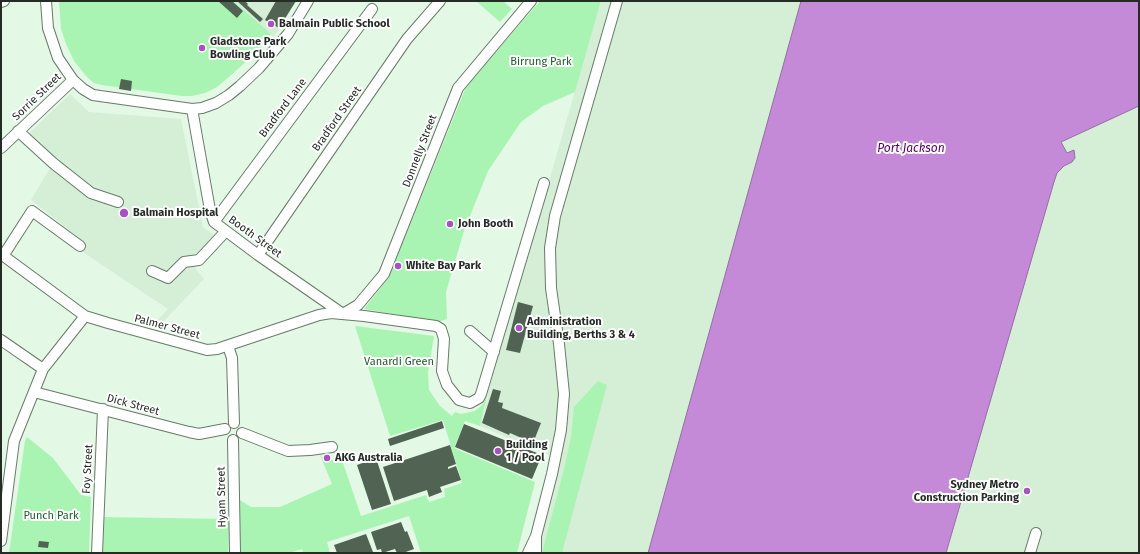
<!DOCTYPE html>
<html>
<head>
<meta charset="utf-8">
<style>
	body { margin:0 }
	#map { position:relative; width:1140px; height:554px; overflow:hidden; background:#e3f8e5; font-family:"Fira Sans",sans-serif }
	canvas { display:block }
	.frame { position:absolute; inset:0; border:2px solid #242c25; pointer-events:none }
</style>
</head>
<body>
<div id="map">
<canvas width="1140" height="554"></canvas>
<div class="frame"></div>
</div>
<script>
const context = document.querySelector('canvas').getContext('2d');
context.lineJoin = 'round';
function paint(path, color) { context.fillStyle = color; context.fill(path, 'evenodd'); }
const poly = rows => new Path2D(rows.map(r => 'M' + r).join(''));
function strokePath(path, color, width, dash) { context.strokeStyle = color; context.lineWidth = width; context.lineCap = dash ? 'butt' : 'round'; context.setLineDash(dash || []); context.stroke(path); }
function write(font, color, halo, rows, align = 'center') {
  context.font = font + ' "Fira Sans",sans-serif'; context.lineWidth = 4; context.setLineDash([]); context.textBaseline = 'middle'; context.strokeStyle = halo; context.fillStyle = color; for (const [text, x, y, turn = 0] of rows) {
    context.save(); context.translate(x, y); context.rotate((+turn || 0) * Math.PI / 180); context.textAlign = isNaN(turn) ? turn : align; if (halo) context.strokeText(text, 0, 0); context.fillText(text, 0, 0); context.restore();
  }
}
paint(poly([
	[233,1,296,1,280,29,273,37],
	[601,1,801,1,648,553,537,553,560,460,480,426,488,398,487,396],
	[70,94,89,112,181,119,203,227,220,240,195,268,204,279,159,326,154,324,168,309,80,250,83,241,31,200,53,163,25,137],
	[1139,106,1139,553,946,553,1054,182,1057,173,1061,169,1072,162,1061,142]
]), '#d4efd6');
paint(poly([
	[59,1,233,1,271,34,259,50,230,76,217,87,205,93,192,96,182,96,102,85,94,83,87,77,74,61,66,44,61,29],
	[476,1,503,1,512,9,500,22],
	[540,1,601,1,575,92,543,106,521,122,488,171,464,231,446,292,447,319,438,322,364,309,389,277,466,87,472,79],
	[355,326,434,336,428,373,429,390,440,406,452,416,455,412,461,414,475,411,482,405,487,396,480,426,465,421,454,448,535,482,517,553,421,553,409,516,327,542,330,553,303,553,302,549,289,553,240,553,240,500,251,507,280,507,332,484,320,455,327,460,336,460,341,457,361,516,426,495,429,502,445,497,444,489,462,483,443,420,390,436],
	[598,381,607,385,562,553,542,553,564,469,571,437,574,407],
	[27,437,53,458,81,495,91,497,89,553,9,553,25,441],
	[104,517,229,519,228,553,101,553]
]), '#aaf4b3');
const water = poly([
	[801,1,1139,1,1139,106,1061,142,1067,153,1074,150,1075,158,1072,162,1064,166,1057,173,1054,182,946,553,648,553,801,1]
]);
paint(water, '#c489d7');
strokePath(water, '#946da2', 1);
paint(poly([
	[218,1,232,1,243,11,237,18],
	[237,1,245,1,248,4,247,5,263,19,260,22],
	[276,1,296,1,279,28,265,20],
	[121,79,132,81,131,91,119,89],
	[518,302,533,306,520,353,506,350],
	[493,389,501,391,498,402,503,403,502,408,541,423,533,443,510,433,509,435,482,423],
	[442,421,444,428,390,446,388,439],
	[464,424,542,455,532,479,455,447],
	[450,445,456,464,448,467,448,469,456,466,461,480,440,487,442,492,429,497,427,490,394,501,383,467],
	[376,458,391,504,372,510,357,465],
	[401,522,405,532,407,531,414,549,403,553,397,553,395,549,382,553,381,549,377,550,371,532],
	[366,534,373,552,370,553,337,553,334,545],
	[39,541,49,542,48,548,38,547]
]), '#516353');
const minor = poly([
	[46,1,48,28,58,58,73,80,83,89,93,95,192,109,210,210,214,222,258,255,343,314],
	[1,2,4,1],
	[192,109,202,108,216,103,229,95,240,86,259,68,288,34,308,1],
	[18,131,53,163,91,193,118,202],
	[1,148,73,80],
	[214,222,372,9],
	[1,254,85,316,108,323,207,350,217,349,319,315,331,313,364,316,436,326,441,329,444,339,442,371,447,385,459,400,470,403,479,398,481,394,544,183],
	[258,255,407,39,440,1],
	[3,256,32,211,80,246],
	[152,271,168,278,184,262,199,260,226,231],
	[343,314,358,305,384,274,458,88,531,1],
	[470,331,494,352],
	[1,340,43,369],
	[228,346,232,358,234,423],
	[34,392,189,432,199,434,225,429],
	[242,433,288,451,310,450,332,447],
	[233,440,235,553],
	[536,536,536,553],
	[1,541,14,441,43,369,85,316],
	[97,553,103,409],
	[528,553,536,536,552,474,561,430,564,394,559,344,551,288,550,248,555,216,617,1],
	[1030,553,1036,533]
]);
strokePath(minor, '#687a6a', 12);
strokePath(minor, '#fff', 10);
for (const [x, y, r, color] of [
	[271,24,4,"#a752c0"],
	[202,48,4,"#a752c0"],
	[124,213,5,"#a752c0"],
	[450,224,4,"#a752c0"],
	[398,266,4,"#a752c0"],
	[519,328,4,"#a752c0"],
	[498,451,4,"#a752c0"],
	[327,458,4,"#a752c0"],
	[1027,491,4,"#a752c0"]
]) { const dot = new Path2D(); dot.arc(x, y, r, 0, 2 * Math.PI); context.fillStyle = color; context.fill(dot); strokePath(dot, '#fff', 1.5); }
write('bold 11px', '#242c25', '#fff', [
	["Balmain Public School",279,24],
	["Gladstone Park",210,42],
	["Bowling Club",210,55],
	["Balmain Hospital",133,213],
	["John Booth",458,224],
	["White Bay Park",406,266],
	["Administration",527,322],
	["Building, Berths 3 & 4",527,335],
	["Building",506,445],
	["1 / Pool",506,458],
	["AKG Australia",335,458],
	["Sydney Metro",1019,485,"right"],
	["Construction Parking",1019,498,"right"]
], 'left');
write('11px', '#20592c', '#fff', [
	["Birrung Park",541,62],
	["Vanardi Green",399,362],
	["Punch Park",51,516]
]);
write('11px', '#242c25', '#fff', [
	["Sorrie Street",37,97,-44],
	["Bradford Lane",283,108,-53],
	["Bradford Street",337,119,-55],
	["Donnelly Street",420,151,-69],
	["Booth Street",255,237,36],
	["Palmer Street",167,327,15],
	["Dick Street",133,405,15],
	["Foy Street",88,469,-87],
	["Hyam Street",222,497,-91]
]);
write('italic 12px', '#500063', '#fff', [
	["Port Jackson",911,149]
]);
</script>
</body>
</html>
